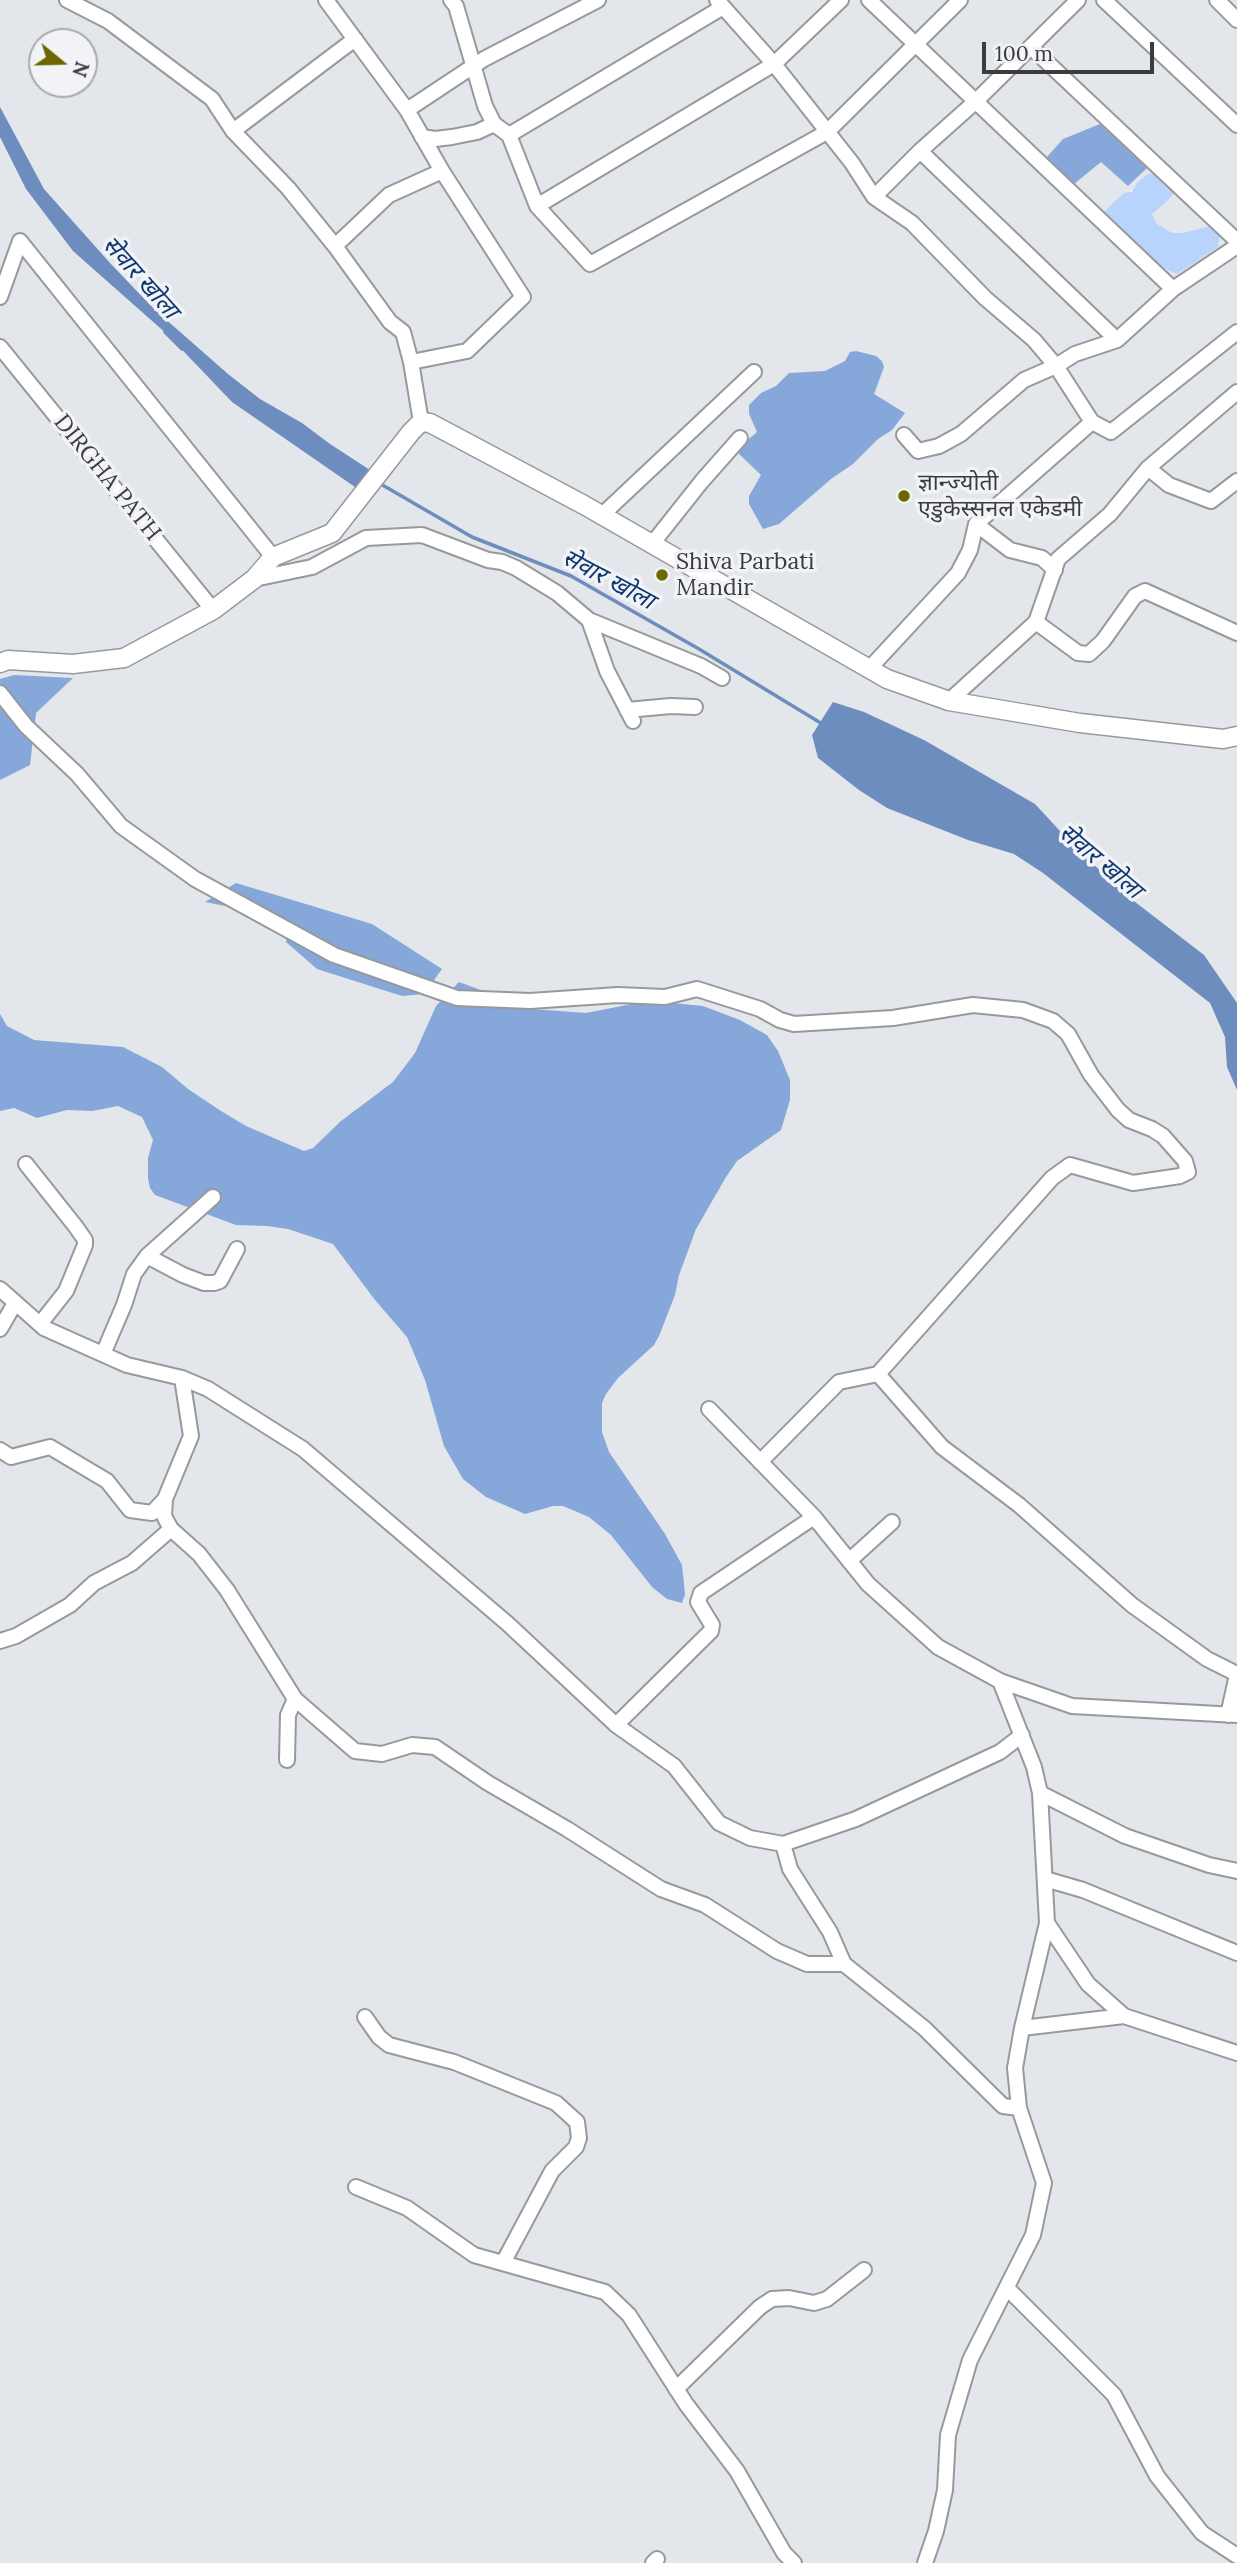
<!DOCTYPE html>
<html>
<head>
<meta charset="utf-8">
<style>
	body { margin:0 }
	#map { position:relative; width:1237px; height:2563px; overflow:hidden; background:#e3e6ea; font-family:Lora,serif }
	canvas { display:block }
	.north { position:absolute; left:28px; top:28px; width:70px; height:70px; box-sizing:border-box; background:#f1f3f7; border:2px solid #a8aaad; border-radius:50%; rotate:109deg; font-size:19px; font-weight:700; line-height:28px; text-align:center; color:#3b3c3d }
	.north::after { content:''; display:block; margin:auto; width:24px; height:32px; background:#6d6700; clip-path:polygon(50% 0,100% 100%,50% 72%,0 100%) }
	.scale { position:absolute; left:982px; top:42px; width:172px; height:32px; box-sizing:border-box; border:4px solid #3b3c3d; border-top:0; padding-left:9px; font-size:21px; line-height:24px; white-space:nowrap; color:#3b3c3d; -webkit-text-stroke:5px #f1f3f7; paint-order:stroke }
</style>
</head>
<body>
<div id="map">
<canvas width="1237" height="2563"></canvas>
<div class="north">N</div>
<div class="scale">100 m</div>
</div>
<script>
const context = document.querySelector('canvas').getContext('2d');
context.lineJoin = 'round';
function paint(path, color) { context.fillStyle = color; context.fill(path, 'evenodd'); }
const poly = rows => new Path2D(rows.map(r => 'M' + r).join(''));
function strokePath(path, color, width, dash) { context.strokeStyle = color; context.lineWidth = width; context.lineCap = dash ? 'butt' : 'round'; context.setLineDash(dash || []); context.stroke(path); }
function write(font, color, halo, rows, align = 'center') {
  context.font = font + ' Lora,"Noto Sans Devanagari",serif'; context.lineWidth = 7; context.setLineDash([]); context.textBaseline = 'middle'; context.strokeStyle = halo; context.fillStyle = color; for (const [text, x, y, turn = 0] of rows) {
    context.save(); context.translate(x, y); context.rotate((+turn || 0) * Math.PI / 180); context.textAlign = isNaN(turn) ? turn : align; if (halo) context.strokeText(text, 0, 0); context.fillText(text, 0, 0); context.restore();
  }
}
paint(poly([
	[1148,174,1158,174,1172,188,1173,194,1167,201,1152,214,1157,224,1172,233,1183,233,1211,226,1220,236,1218,247,1177,274,1153,263,1143,250,1103,213,1124,193,1132,192,1137,183]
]), '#b9d4fc');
paint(poly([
	[1100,124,1147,168,1128,186,1101,162,1074,184,1047,157,1063,139],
	[856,351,876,356,882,361,884,367,874,394,905,413,892,430,878,439,853,464,831,479,779,524,763,529,749,504,749,496,761,475,738,453,742,445,757,432,749,414,749,405,761,393,776,386,789,373,825,371,845,361,850,352],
	[14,675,73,678,36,713,30,765,0,780,0,679],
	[236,883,372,924,442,969,424,994,402,996,317,969,286,942,288,925,235,908,205,902],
	[459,982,532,1009,586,1013,632,1004,672,1003,703,1006,740,1020,767,1035,778,1051,790,1080,790,1100,781,1130,737,1161,726,1177,696,1229,679,1275,675,1295,659,1336,654,1345,618,1378,606,1394,602,1403,602,1432,609,1452,665,1534,682,1565,685,1594,682,1603,667,1599,652,1587,611,1535,589,1517,563,1506,553,1506,525,1514,486,1497,463,1479,444,1446,425,1380,407,1337,375,1300,333,1244,288,1229,267,1226,236,1225,155,1195,150,1188,148,1178,148,1158,153,1140,142,1117,118,1106,92,1111,67,1110,37,1118,14,1108,0,1111,0,1014,7,1026,34,1040,123,1047,162,1067,188,1089,221,1111,246,1126,304,1151,313,1148,341,1121,393,1082,415,1053,436,1006]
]), '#86a7d9');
paint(poly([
	[0,107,44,189,110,263,154,309,228,374,260,399,302,423,330,444,370,470,355,487,232,402,168,335,73,251,26,189,0,137],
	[833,702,864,712,924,740,1035,804,1072,844,1126,895,1204,955,1237,1003,1237,1090,1227,1067,1225,1037,1210,1003,1043,873,1014,854,968,840,887,808,859,790,818,758,812,735]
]), '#6d8dbe');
strokePath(poly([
	[165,332,182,349],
	[379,483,472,537,571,576,699,649,824,725]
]), '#6d8dbe', 3.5);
const minor = poly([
	[67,0,108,21,212,99,233,131,288,188,335,246,390,322,403,332,411,362,421,422],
	[326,0,407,110,442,171,523,297,467,351,411,362],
	[451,0,456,6,485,106,494,124,509,135,537,206,590,264,827,132,960,0],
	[717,0,774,64,852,163,874,197,912,223,985,298,1034,340,1056,366,1092,422,1111,432,1237,332],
	[869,0,1173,289],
	[1104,0,1237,125],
	[1217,0,1237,20],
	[1032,48,1237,241],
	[407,110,484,59,598,0],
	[233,131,355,39],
	[509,135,723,7],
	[422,137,435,139,452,137,477,132,494,124],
	[920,151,1117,340],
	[874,197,920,151,975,102,1078,0],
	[537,206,774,64,841,0],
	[335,246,389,195,442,171],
	[0,297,20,241,273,557],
	[0,347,213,610],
	[1237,392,1148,468,1110,514,1058,559,1036,622,1078,653,1089,654,1103,641,1135,596,1145,591,1237,633],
	[904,435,918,451,939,446,961,434,1024,380,1056,366,1075,354,1117,340,1173,289,1237,246],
	[1148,468,1169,485,1211,501,1237,481],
	[602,515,754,372],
	[652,544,702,481,740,438],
	[1055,570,1042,558,1010,550,976,524,1092,422],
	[254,579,312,567,366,538,422,535,488,560,502,562,516,568,557,593,589,620,607,671,633,721],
	[589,620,701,666,722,678],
	[869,669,958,573,970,550,976,524],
	[0,693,26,726,77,774,121,826,195,879,334,955,457,998,530,1001,618,995,665,997,697,989,760,1009,780,1020,794,1024,893,1018,973,1005,1023,1010,1053,1021,1068,1034,1091,1075,1118,1110,1129,1120,1152,1129,1163,1136,1185,1161,1188,1172,1180,1176,1133,1183,1070,1165,1052,1178,878,1374,839,1382,760,1462],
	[949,701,1036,622],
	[627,710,671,706,695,707],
	[26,1164,76,1227,85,1240,85,1245,66,1291,40,1324],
	[147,1256,183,1275,204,1283,214,1283,220,1281,237,1249],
	[0,1289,44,1328,127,1365,182,1378,208,1389,303,1449,508,1624,616,1725,674,1766,719,1823,750,1838,783,1844,856,1819,1000,1752,1022,1735],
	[0,1329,15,1303],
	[103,1354,124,1305,134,1274,147,1256,213,1197],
	[878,1374,942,1447,1019,1505,1132,1605,1207,1659,1237,1674],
	[182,1378,191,1436,165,1499,164,1516,171,1529,199,1554,227,1590,295,1699,355,1751,382,1754,412,1745,435,1747,488,1783,567,1829,661,1889,705,1905,777,1951,807,1964,844,1964],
	[709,1409,814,1517,868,1584,938,1647,1000,1681,1072,1706,1237,1715],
	[0,1450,11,1457,50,1447,107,1481,130,1510,152,1513,165,1499],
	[849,1561,892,1522],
	[0,1641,16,1636,70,1605,94,1583,132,1563,171,1529],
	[1228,1715,1237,1675],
	[616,1725,711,1631,712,1625,698,1602,701,1593,814,1517],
	[287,1760,288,1715,295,1699],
	[1040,1793,1125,1836,1209,1865,1237,1871],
	[783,1844,790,1869,830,1932,844,1964,924,2028,1003,2106,1019,2108],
	[1045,1879,1083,1890,1237,1953],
	[1047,1923,1088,1984,1124,2016,1237,2053],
	[365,2017,379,2037,389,2045,454,2062,556,2103,577,2122,579,2138,576,2147,552,2171,503,2263],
	[1022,2028,1124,2016],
	[356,2187,407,2208,474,2255,605,2292,629,2315,686,2404,737,2471,784,2553,794,2563],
	[1007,2288,1114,2395,1157,2476,1202,2533,1237,2556],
	[676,2389,760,2307,772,2299,789,2298,814,2303,827,2299,864,2270],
	[653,2563,657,2559],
	[925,2563,936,2531,945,2490,948,2435,970,2360,1033,2235,1044,2183,1019,2108,1015,2068,1022,2028,1047,1923,1040,1793,1034,1767,1000,1681]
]);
const tertiary = poly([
	[0,663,8,660,73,664,124,658,213,610,254,579,273,557,332,533,411,432,421,422,430,423,447,432,584,505,887,679,949,701,1080,723,1223,739,1237,736]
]);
strokePath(minor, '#97999c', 18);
strokePath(tertiary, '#97999c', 21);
strokePath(minor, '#fff', 14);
strokePath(tertiary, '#fff', 18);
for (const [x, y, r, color] of [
	[904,496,7,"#6d6700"],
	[662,575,7,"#6d6700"]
]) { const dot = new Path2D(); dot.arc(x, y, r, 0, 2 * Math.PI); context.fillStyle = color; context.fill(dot); strokePath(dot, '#f1f3f7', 2.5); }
write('23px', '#3b3c3d', '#f1f3f7', [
	["DIRGHA PATH",107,478,51]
]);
write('23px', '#3b3c3d', '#f1f3f7', [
	["ज्ञान्ज्योती",918,483],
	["एडुकेस्सनल एकेडमी",918,509],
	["Shiva Parbati",676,562],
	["Mandir",676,588]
], 'left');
write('italic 24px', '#0e3772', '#f1f3f7', [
	["सेवार खोला",140,278,48],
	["सेवार खोला",608,580,28],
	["सेवार खोला",1100,862,40]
]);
</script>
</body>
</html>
